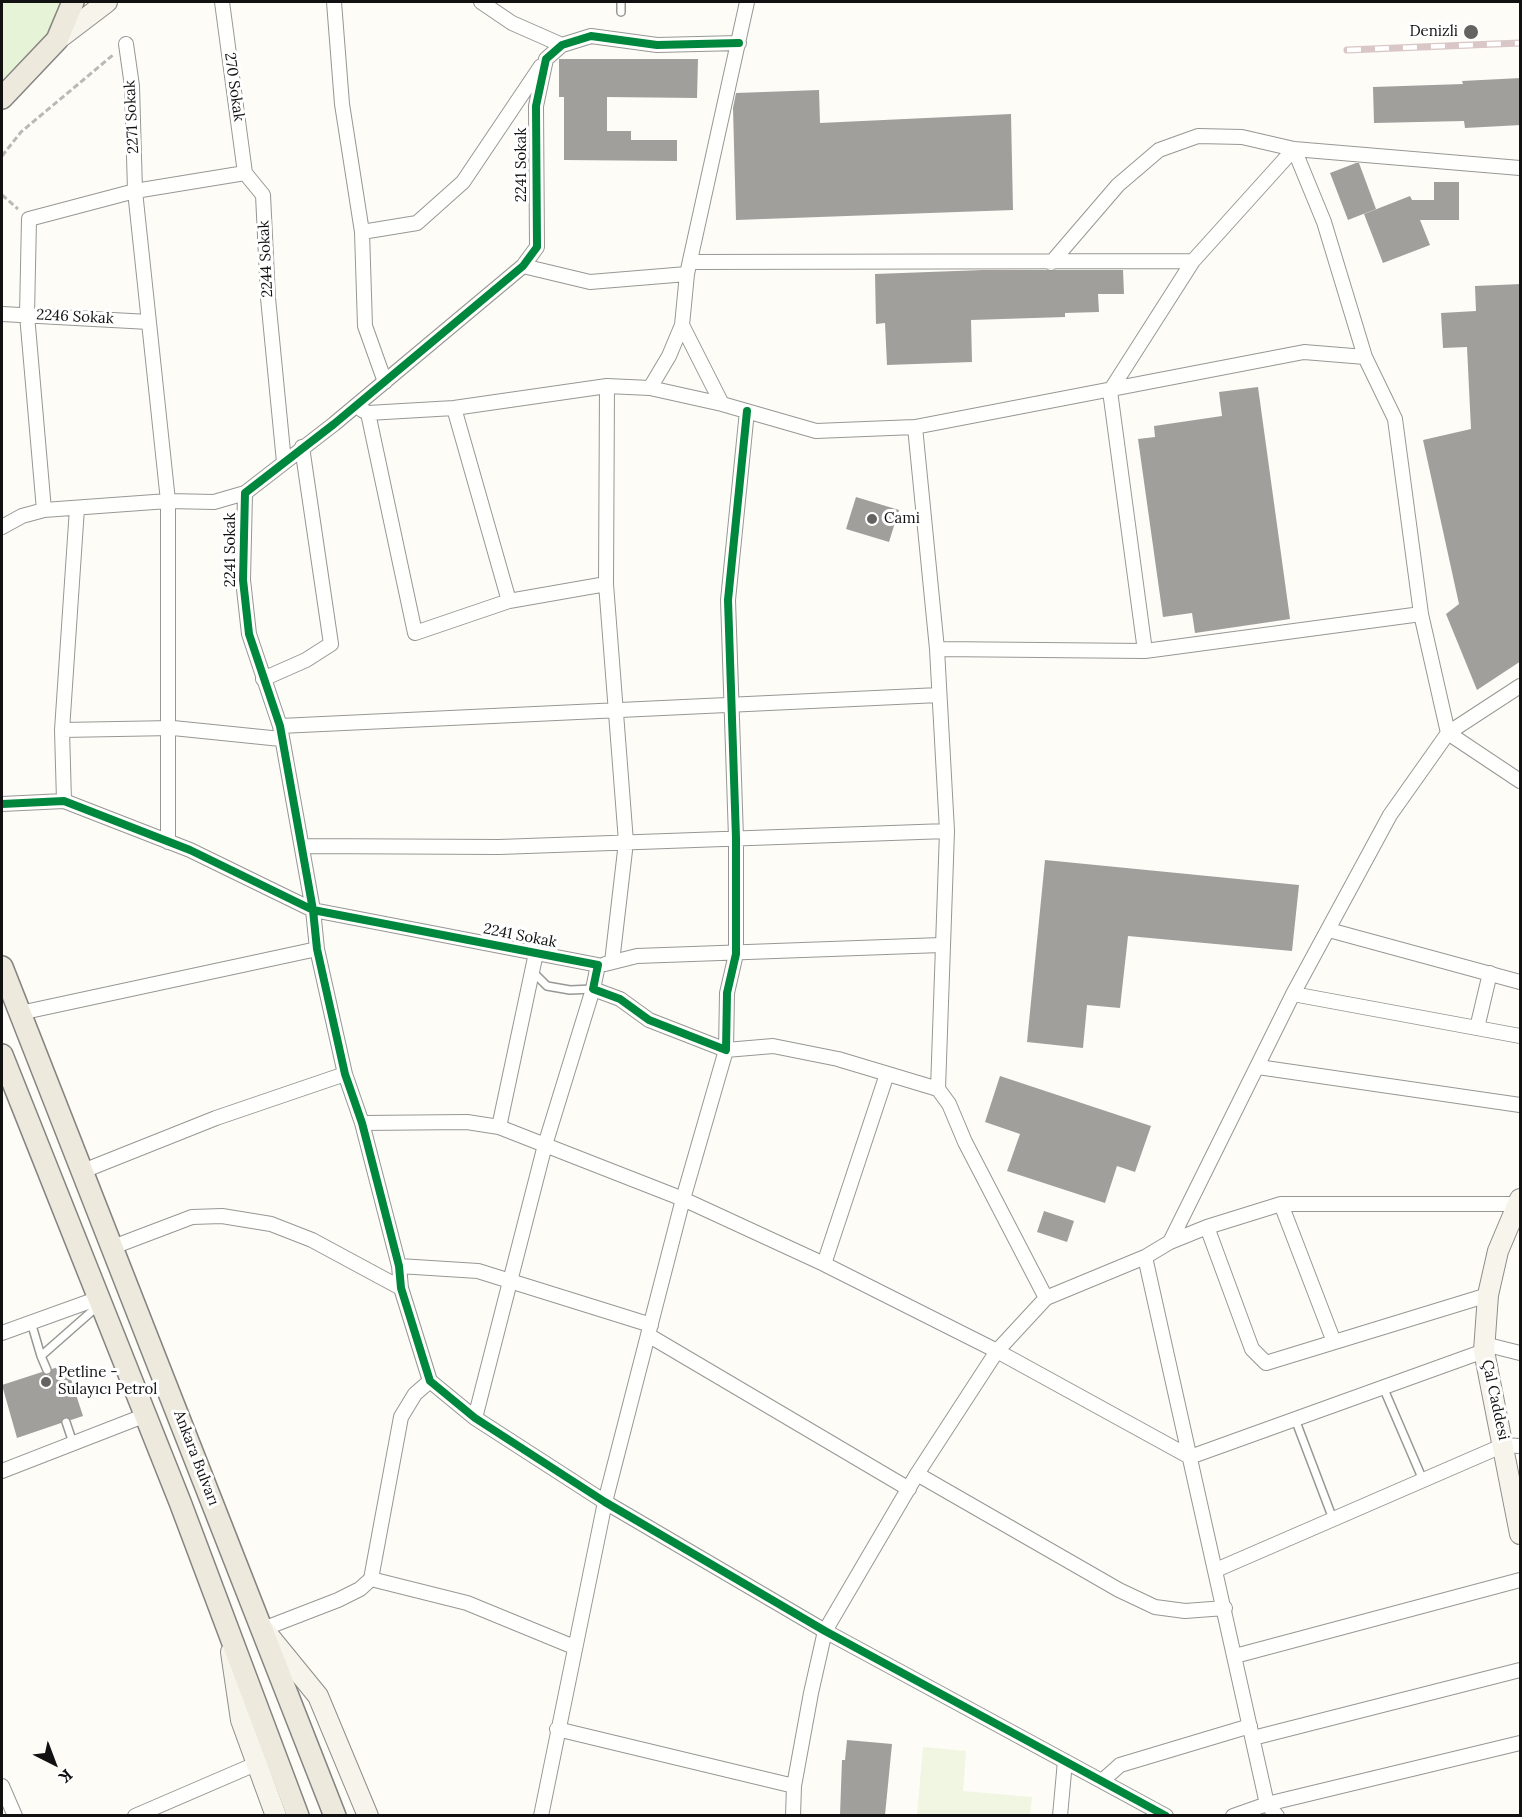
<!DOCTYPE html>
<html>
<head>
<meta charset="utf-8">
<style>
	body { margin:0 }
	#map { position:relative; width:1522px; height:1817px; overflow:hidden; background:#fdfcf7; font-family:Lora,serif }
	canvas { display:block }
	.frame { position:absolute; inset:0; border:3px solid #111; pointer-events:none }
	.north { position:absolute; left:24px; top:1733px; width:60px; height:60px; -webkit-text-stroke:4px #fff; paint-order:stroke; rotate:138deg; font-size:16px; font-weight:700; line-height:24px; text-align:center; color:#111 }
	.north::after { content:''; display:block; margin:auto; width:21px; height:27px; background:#111; clip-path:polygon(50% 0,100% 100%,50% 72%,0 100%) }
</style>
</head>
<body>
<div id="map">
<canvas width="1522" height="1817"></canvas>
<div class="frame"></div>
<div class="north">K</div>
</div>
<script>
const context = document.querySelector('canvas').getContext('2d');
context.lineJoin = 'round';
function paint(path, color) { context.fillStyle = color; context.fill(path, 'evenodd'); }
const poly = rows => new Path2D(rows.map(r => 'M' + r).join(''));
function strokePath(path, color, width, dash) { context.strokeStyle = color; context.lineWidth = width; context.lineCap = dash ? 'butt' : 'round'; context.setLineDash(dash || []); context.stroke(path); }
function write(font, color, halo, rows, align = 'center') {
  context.font = font + ' Lora,serif'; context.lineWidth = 6; context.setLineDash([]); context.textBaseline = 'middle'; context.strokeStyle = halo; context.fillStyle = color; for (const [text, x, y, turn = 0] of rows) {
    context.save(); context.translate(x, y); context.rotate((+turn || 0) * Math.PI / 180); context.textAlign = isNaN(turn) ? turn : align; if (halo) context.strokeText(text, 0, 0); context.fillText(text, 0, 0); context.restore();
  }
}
paint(poly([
	[2,2,73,2,2,98]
]), '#e7f3d7');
paint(poly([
	[923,1747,966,1751,963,1791,1032,1797,1030,1815,917,1815]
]), '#f0f6e1');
paint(poly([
	[559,59,698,59,697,98,607,97,607,131,631,131,631,140,677,140,677,161,564,160,564,97,559,97],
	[1521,78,1521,125,1465,128,1464,121,1374,123,1373,87,1463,84,1462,81],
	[819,90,820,123,1011,114,1013,210,736,220,733,108,736,93],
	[1356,163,1359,163,1376,209,1348,220,1330,173],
	[1434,182,1459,182,1459,220,1420,220,1430,245,1383,263,1364,214,1410,196,1412,200,1434,200],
	[983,270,1123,270,1124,294,1098,294,1099,312,1065,313,1065,317,971,320,972,362,887,365,885,323,876,324,875,274],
	[1521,284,1521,661,1477,690,1446,614,1459,604,1423,440,1471,429,1467,347,1443,348,1441,313,1476,311,1475,286],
	[1258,387,1290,619,1195,633,1192,613,1163,617,1138,439,1155,437,1154,426,1222,416,1219,392],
	[856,497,899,510,889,542,846,529],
	[1045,860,1299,885,1292,951,1128,936,1120,1008,1087,1005,1083,1048,1027,1042],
	[1000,1076,1151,1126,1135,1172,1117,1166,1105,1203,1007,1171,1020,1134,985,1122],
	[1044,1211,1074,1221,1067,1242,1037,1232],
	[66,1364,83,1416,71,1420,65,1417,61,1423,17,1438,2,1385,42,1372,49,1375,52,1369],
	[847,1740,892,1744,885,1815,840,1815,842,1760,845,1760]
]), '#a19f9c');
const lane = poly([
	[621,12,621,2],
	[532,971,547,986,570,990,593,989],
	[31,1322,41,1356],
	[47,1370,41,1356,99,1305],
	[1383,1387,1423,1480],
	[1295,1419,1333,1519],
	[66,1422,73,1443]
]);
const street = poly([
	[222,2,245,173],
	[334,2,342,104,362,232,365,326,385,382],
	[481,2,512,23,562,45],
	[747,2,687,274,682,325,722,404,816,431,915,427,1304,352,1365,357,1395,419,1421,614,1448,733,1520,781],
	[739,43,657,45,591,36,562,45,546,59,536,106,537,247,523,266,334,424,245,493,243,580,249,634,280,726,313,910,598,965,593,989,620,999,649,1020,726,1050,727,993,736,954,736,838,728,600,747,411],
	[126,44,132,86,135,191,168,501,168,842],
	[362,232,417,223,463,182,541,66],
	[690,262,1193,261],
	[1051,263,1118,185,1159,150,1198,136,1242,137,1294,149,1193,261,1110,391,1145,651],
	[523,266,590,282,687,274],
	[2,314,149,322],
	[1365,357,1324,222,1294,149,1520,168],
	[650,388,669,356,682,325],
	[454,408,509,601],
	[362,410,368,413,454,408,607,386,650,388,722,404],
	[368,413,415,633,509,601,606,584,626,842,612,962],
	[915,427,937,649,947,831,938,1089],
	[44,510,27,315,29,219,135,191,245,173,263,195,268,298,284,462],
	[2,527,22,516,44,510,168,501,214,502,245,493],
	[606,584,607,386],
	[937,649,1145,651,1421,614],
	[263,679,306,660,331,644,302,447],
	[280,726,939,695],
	[62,730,173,728,281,739],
	[64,801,62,730,77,508],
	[2,804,64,801,190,850,313,910,317,949,345,1074,362,1123,399,1266,401,1288,430,1381,475,1418,605,1502,825,1631,1166,1816],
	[304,846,499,847,947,831],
	[1329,930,1520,982],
	[605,964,637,956,941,945],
	[1293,994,1520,1036],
	[20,1013,317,949],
	[1477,1028,1490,973],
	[1258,1067,1520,1105],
	[362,1123,467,1122,499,1127,683,1199,824,1264,997,1351,1190,1457,1484,1351],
	[499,1127,536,953],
	[83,1171,216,1118,345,1074],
	[1281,1204,1334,1342],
	[1207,1227,1252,1349,1266,1363,1488,1295],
	[1170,1242,1293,994,1390,815,1448,733,1520,686],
	[113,1247,192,1217,222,1216,271,1224,312,1240,401,1288],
	[1145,1257,1267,1804,1277,1816],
	[824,1264,887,1074],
	[399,1266,478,1271,651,1325],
	[2,1333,99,1298],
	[648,1335,909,1489],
	[1484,1344,1520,1353],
	[475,1418,545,1145,593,989],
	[2,1471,146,1415],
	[917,1474,1119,1590,1155,1607,1185,1611,1225,1608],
	[1216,1570,1504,1445,1520,1446],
	[371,1579,467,1603,574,1647],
	[263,1629,338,1600,360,1589,371,1579,401,1417,415,1394,430,1381],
	[1235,1656,1520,1580],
	[557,1729,794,1786],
	[1253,1738,1520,1670],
	[1102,1781,1120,1765,1250,1726],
	[2,1786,15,1816],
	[135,1816,258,1763],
	[541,1816,605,1502,683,1199,726,1050,773,1046,838,1059,938,1089,949,1104,965,1142,1046,1298],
	[793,1816,794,1786,811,1693,825,1631,917,1474,997,1351,1046,1298,1145,1257,1170,1242,1207,1227,1281,1204,1516,1204],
	[1060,1816,1065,1761],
	[1233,1816,1267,1804,1520,1743]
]);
const secondary = poly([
	[57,40,107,2],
	[1520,1199,1498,1251,1488,1295,1484,1351,1520,1534],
	[265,1631,318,1696,368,1816],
	[231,1652,241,1720,276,1816]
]);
const primary = poly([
	[2,98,57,40,73,2],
	[2,967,335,1816],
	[2,1055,180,1502,298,1816]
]);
strokePath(lane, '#979795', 10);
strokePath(street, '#979795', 16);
strokePath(secondary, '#8e8d8b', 22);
strokePath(primary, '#858482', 24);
strokePath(poly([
	[2,156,21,132,113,55],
	[2,195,18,209]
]), '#b9b9b8', 3, [6, 3]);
strokePath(lane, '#fffffe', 7);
strokePath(street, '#fffffe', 14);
strokePath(secondary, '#f6f4eb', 20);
strokePath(primary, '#ede9dc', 21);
const rail = poly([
	[1347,50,1520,43]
]);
strokePath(rail, '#d9c6c7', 7);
strokePath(rail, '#fff', 4.5, [14]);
strokePath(poly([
	[739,43,657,45,591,36,562,45,546,59,536,106,537,247,523,266,334,424,245,493,243,580,249,634,280,726,313,910,598,965,593,989,620,999,649,1020,726,1050,727,993,736,954,736,838,728,600,747,411],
	[2,804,64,801,190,850,313,910,317,949,345,1074,362,1123,399,1266,401,1288,430,1381,475,1418,605,1502,825,1631,1166,1816]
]), '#00873e', 8);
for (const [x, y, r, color] of [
	[1471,32,8,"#646362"],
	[872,519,6,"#646362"],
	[46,1382,6,"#646362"]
]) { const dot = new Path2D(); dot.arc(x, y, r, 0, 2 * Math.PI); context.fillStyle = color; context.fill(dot); strokePath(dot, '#fff', 2); }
write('15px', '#111', '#fff', [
	["Denizli",1458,32,"right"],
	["Cami",884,519],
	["Petline -",58,1373],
	["Sulayıcı Petrol",58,1390]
], 'left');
write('15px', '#111', '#fff', [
	["270 Sokak",234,87,82],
	["2271 Sokak",132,117,-93],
	["2241 Sokak",522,165,-90],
	["2244 Sokak",266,259,-93],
	["2246 Sokak",75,317,3],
	["2241 Sokak",231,550,-90],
	["2241 Sokak",520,936,11],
	["Çal Caddesi",1495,1400,78],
	["Ankara Bulvarı",196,1458,69]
]);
</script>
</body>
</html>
